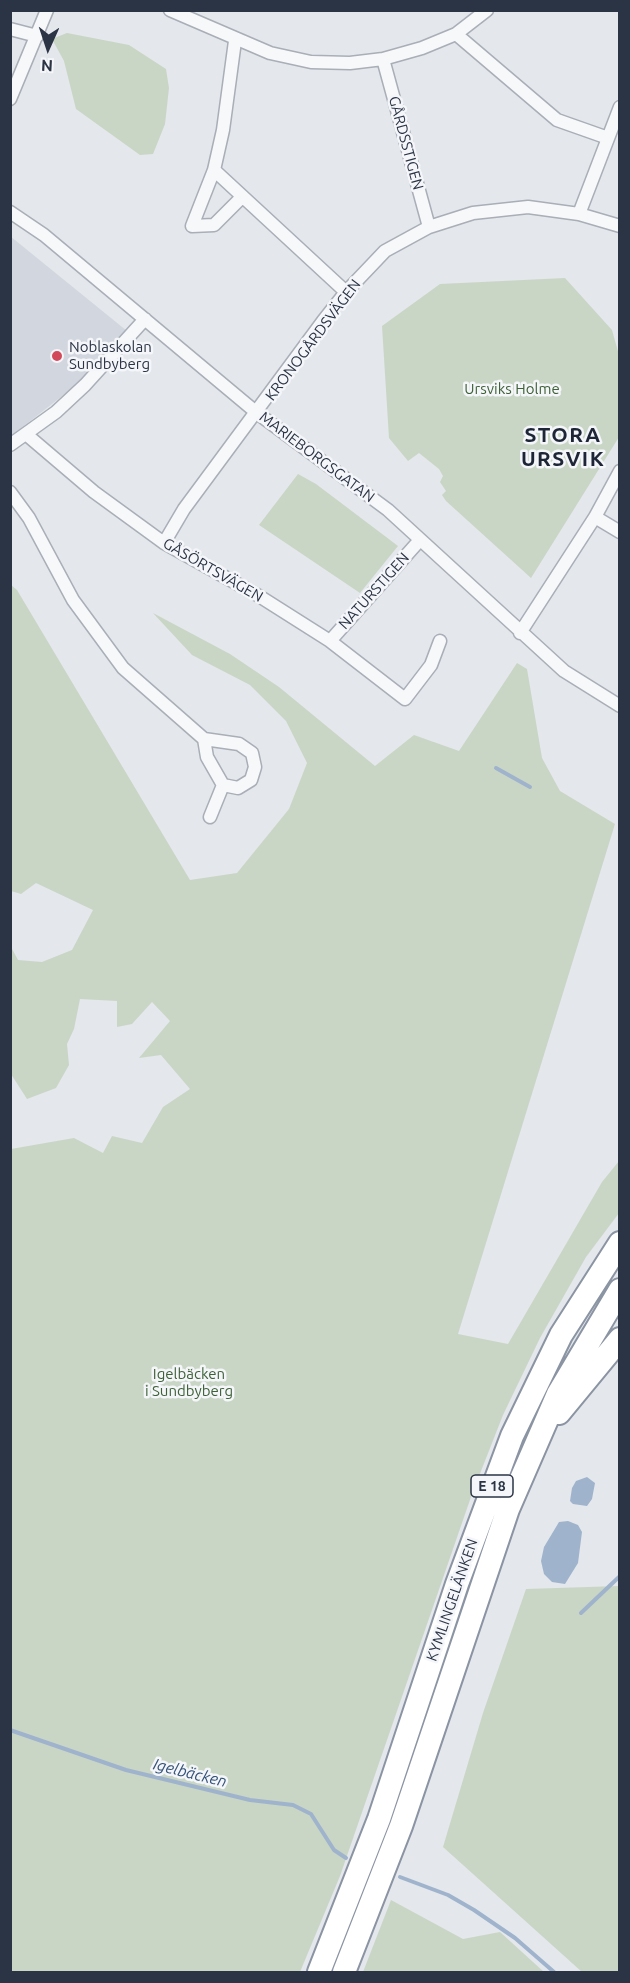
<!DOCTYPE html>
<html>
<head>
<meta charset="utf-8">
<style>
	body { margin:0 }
	#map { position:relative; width:630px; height:1983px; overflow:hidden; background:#e4e7ec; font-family:Ubuntu,sans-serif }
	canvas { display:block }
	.frame { position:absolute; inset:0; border:12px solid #2b3445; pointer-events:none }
	.north { position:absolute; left:18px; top:18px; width:60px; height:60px; -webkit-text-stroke:4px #f4f6f9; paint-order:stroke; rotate:183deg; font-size:16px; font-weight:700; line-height:24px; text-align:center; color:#2b3445 }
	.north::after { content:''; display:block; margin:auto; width:21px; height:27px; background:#2b3445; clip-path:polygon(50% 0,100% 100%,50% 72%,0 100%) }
</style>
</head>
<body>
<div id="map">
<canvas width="630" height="1983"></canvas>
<div class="frame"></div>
<div class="north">N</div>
</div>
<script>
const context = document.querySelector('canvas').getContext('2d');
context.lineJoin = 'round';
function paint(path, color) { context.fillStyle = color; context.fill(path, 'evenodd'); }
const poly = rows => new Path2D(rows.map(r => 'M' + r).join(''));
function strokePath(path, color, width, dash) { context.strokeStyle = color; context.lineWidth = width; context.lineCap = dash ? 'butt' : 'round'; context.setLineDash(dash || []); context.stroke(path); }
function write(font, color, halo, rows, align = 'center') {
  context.font = font + ' Ubuntu,sans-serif'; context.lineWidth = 5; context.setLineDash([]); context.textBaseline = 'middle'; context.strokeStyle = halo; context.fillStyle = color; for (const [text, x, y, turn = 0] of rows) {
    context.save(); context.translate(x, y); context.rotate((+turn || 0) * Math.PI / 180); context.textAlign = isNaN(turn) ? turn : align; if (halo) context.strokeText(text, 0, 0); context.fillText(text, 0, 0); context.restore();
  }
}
paint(poly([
	[10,236,127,331,80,382,11,436]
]), '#d2d6de');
paint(poly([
	[67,33,129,45,166,69,169,88,165,124,153,154,140,155,76,109,64,61,52,39],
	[565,278,612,330,619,355,619,437,531,578,446,501,442,495,446,491,440,482,443,476,439,469,419,453,408,461,389,438,382,326,440,284],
	[298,474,316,484,398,546,360,593,259,525],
	[11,585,17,590,190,880,237,873,289,809,307,763,286,721,250,685,192,655,153,613,230,654,279,687,375,766,414,735,459,751,517,663,527,669,542,758,560,791,615,824,458,1334,508,1344,602,1182,619,1161,619,1213,586,1257,540,1338,503,1415,472,1494,340,1876,300,1972,11,1972,11,1149,74,1138,103,1153,112,1136,142,1143,163,1107,190,1089,161,1055,139,1058,170,1021,152,1002,132,1024,117,1027,117,1001,80,999,74,1029,67,1044,69,1065,56,1088,27,1099,11,1074,11,947,18,960,42,962,72,950,93,910,36,883,21,894,11,891],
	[619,1586,619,1972,582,1972,443,1847,483,1713,526,1589],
	[391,1900,463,1939,500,1932,544,1972,363,1972]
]), '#c9d6c5');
paint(poly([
	[587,1477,595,1483,592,1499,587,1506,573,1504,570,1501,572,1488,576,1481],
	[568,1521,578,1525,582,1532,578,1563,565,1584,552,1582,544,1574,541,1561,544,1547,559,1522]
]), '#9fb4cc');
strokePath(poly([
	[496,768,530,787],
	[581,1613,620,1576],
	[10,1730,126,1770,250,1800,293,1805,311,1814,334,1850,346,1858],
	[400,1877,448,1895,474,1910,515,1938,554,1972]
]), '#9fb4cc', 4);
const street = poly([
	[170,10,270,53,311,62,350,63,383,59,422,48,456,34,487,10],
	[10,29,37,36],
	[456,34,557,120,608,138],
	[235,41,223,130,214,170,192,226,214,225,242,197],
	[383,59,429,227],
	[10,99,47,10],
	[214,170,346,292],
	[10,212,44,235,257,413,388,510,564,671,620,706],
	[579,214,620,107],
	[27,435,94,492,164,543,259,596,330,641,405,699,431,665,440,641],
	[10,445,56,412,85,385,145,319],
	[10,492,29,518,73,600,123,668,204,739,239,744,252,753,255,767,251,780,238,788,223,785,207,757,204,739],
	[595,517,620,532],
	[164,543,184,509,323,321,346,292,385,251,429,227,473,213,528,207,579,214,620,226],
	[520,633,595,517,620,471],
	[330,641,419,541],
	[210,817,223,785]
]);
const highway = poly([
	[559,1413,620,1339],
	[319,1972,379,1819,457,1584,512,1436,561,1335,620,1243],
	[344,1972,401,1826,508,1509,558,1394,620,1290]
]);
strokePath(street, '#a9aeb7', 15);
strokePath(highway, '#8b94a3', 26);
strokePath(street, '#f7f8fa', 12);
strokePath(highway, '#fff', 22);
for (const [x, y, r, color] of [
	[57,356,6,"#d1495b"]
]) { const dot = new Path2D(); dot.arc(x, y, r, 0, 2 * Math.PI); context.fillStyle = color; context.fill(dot); strokePath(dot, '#f4f6f9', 2); }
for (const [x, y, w] of [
	[492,1486,42]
]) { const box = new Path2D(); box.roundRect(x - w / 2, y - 11, w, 22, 4.5); context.fillStyle = '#f4f6f9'; context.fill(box); strokePath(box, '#2b3445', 1.5); }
write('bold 14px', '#2b3445', null, [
	["E 18",492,1486]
]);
write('15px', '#2b3445', '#f4f6f9', [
	["GÅRDSSTIGEN",406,143,75],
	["KRONOGÅRDSVÄGEN",313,340,-53],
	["MARIEBORGSGATAN",317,457,37],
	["GÅSÖRTSVÄGEN",213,570,30],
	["NATURSTIGEN",374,591,-48],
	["KYMLINGELÄNKEN",452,1600,-71]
]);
write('15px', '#2b3445', '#f4f6f9', [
	["Noblaskolan",69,347],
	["Sundbyberg",69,364]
], 'left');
write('15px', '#3f6138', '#f4f6f9', [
	["Ursviks Holme",512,389],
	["Igelbäcken",189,1374],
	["i Sundbyberg",189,1391]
]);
write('italic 16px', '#34527a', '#f4f6f9', [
	["Igelbäcken",190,1773,14]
]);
context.letterSpacing = '1.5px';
write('bold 21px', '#1d2536', '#f4f6f9', [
	["STORA",563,435],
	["URSVIK",563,459]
]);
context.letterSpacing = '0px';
</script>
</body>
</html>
